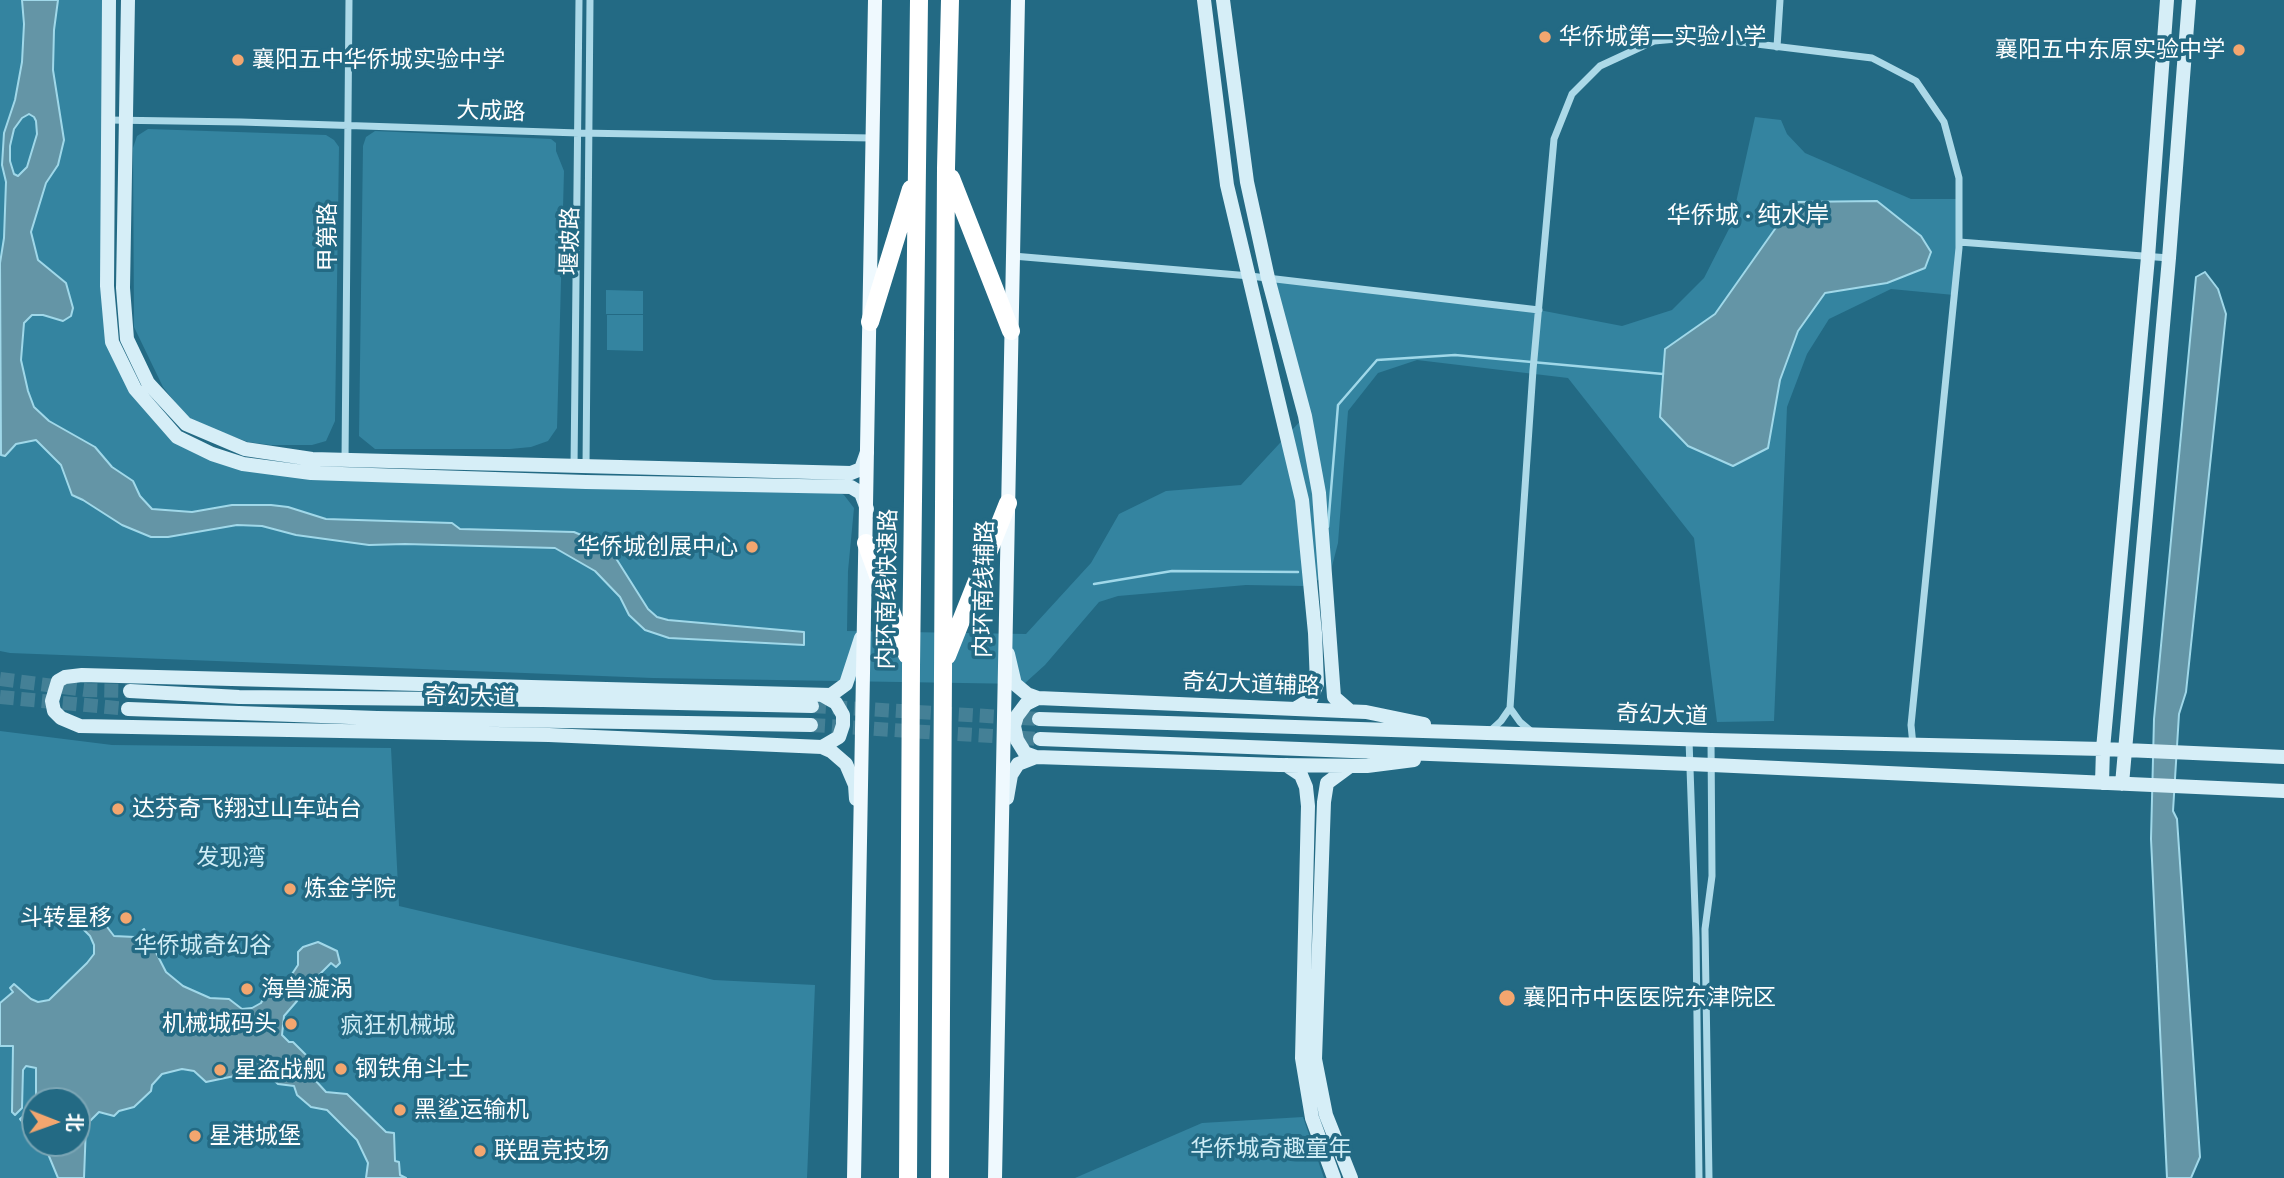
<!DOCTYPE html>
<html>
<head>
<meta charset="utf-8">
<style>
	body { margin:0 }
	#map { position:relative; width:2284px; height:1178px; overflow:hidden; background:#236a84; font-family:Lato,"Noto Sans SC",sans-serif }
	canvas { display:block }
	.north { position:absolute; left:21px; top:1087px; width:70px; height:70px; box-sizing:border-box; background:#236a84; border:2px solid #7ba6b5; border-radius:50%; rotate:91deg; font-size:19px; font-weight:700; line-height:28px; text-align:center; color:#fff }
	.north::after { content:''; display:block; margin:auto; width:24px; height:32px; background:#f3a66f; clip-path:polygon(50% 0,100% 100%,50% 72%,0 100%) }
</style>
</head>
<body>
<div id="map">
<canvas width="2284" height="1178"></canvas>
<div class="north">北</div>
</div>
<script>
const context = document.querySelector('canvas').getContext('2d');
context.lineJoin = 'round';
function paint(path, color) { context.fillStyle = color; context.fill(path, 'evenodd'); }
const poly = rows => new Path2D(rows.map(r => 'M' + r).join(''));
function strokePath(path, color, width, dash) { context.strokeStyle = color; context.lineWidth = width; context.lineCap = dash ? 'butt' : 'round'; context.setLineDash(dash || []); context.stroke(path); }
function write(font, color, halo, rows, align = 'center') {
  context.font = font + ' Lato,"Noto Sans SC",sans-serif'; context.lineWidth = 7; context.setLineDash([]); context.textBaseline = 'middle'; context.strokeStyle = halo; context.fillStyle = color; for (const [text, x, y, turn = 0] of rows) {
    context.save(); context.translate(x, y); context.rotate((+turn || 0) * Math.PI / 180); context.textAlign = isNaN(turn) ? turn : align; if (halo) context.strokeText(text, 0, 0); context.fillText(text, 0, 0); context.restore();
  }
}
paint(poly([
	[0,0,109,0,112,342,135,389,177,437,243,464,837,491,844,495,854,508,848,571,847,631,1026,634,1091,563,1119,514,1166,491,1241,485,1305,416,1268,278,1539,310,1622,326,1672,310,1704,278,1731,225,1755,117,1781,120,1787,134,1805,153,1911,199,1959,199,1954,295,1891,289,1829,319,1807,354,1787,407,1774,721,1717,722,1694,538,1568,378,1417,360,1378,373,1348,411,1338,543,1330,574,1306,586,1246,585,1118,596,1099,602,1045,665,1024,684,653,678,10,653,0,651],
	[148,129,326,135,334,140,339,147,335,421,326,441,312,445,271,445,248,442,189,420,163,387,134,327,133,148,137,136],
	[375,131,551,139,556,143,556,151,564,171,557,428,548,441,531,447,510,449,375,449,359,436,363,146,366,137],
	[606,290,643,291,643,314,606,314],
	[607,315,643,315,643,351,607,350],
	[0,731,112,745,391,748,399,906,714,980,815,985,807,1178,0,1178],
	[35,1101,77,1101,77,1143,35,1143],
	[1303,1117,1324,1178,1075,1178,1202,1123]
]), '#3484a0');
const water = poly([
	[22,0,58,0,54,30,53,70,64,140,58,165,46,183,31,232,38,260,66,283,73,308,71,316,63,321,43,315,32,315,24,323,21,360,28,391,34,407,49,421,95,447,112,467,133,481,140,496,152,509,192,512,232,505,271,505,288,507,326,519,452,523,460,529,574,532,593,540,612,552,648,609,657,617,668,620,804,632,804,645,669,638,645,630,629,615,620,597,595,571,555,548,405,544,369,545,296,535,262,526,237,525,168,537,151,537,122,525,83,500,72,495,61,465,36,440,16,444,5,456,1,455,0,263,4,238,6,182,2,165,4,133,15,100,22,62,24,24,22,0],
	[29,114,34,117,36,121,37,134,27,167,18,176,14,174,10,161,10,146,14,129,22,118,29,114],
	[1877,201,1921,236,1931,252,1925,268,1887,283,1825,293,1798,331,1780,380,1768,448,1733,466,1688,446,1660,417,1665,349,1715,314,1794,202,1877,201],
	[2205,272,2218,289,2226,314,2186,692,2179,714,2173,811,2177,819,2200,1157,2191,1178,2167,1178,2151,839,2154,719,2196,277,2205,272],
	[84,915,95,915,101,919,114,936,135,937,144,929,166,972,183,986,210,998,229,999,242,1009,252,1008,261,1003,266,993,276,998,298,965,298,952,303,947,318,942,337,951,340,963,336,967,331,963,317,977,319,980,317,982,309,982,294,997,297,1001,284,1016,282,1035,289,1042,293,1042,309,1058,309,1065,315,1065,315,1080,326,1092,347,1094,386,1132,394,1133,395,1161,399,1162,400,1175,406,1178,366,1178,368,1163,357,1140,327,1110,311,1107,297,1095,294,1086,278,1084,263,1070,206,1082,194,1071,182,1069,162,1074,152,1085,151,1091,134,1107,119,1111,114,1116,99,1112,86,1125,84,1178,58,1178,46,1149,40,1143,77,1143,77,1101,36,1101,36,1068,26,1066,23,1070,22,1108,15,1115,12,1112,13,1046,0,1046,0,1003,13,992,10,988,14,984,31,999,38,1002,49,1000,87,963,94,954,94,945,90,936,76,922,84,915],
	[35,1110,35,1137,20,1119,28,1112,31,1113,35,1110]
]);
paint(water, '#6495a6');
strokePath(water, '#a0d8e9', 2);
strokePath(poly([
	[1328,527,1338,405,1377,360,1455,355,1663,374],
	[1094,584,1172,571,1298,572]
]), '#a0d8e9', 2.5);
strokePath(poly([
	[0,679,86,690,130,691],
	[0,697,128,709],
	[812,706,1039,719],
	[811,725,1040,739]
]), '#448096', 14, [14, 7]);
strokePath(poly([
	[1777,47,1780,0],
	[108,120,241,122,579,133,872,138],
	[1959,242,2169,258],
	[1013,256,1250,276,1539,310],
	[345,461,349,0],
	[586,467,590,0],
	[574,468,579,0],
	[1510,708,1520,722,1533,733],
	[1489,732,1501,721,1510,708,1533,370,1554,139,1572,94,1600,66,1654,41,1699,37,1872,58,1916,81,1944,122,1959,178,1959,248,1911,725,1913,745],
	[1689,740,1696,938,1699,1178],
	[1709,1178,1705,929,1712,876,1711,740]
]), '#acd9e8', 7);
strokePath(poly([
	[109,0,107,286,112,342,135,389,177,437,212,454,243,464,311,473,586,482,851,487,861,493,867,509],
	[128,0,123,288,127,339,148,383,186,424,245,449,312,459,851,473,861,469,867,452],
	[1204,0,1227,185,1302,500,1315,633,1317,684,1311,699,1295,709],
	[1223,0,1247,182,1268,278,1305,416,1319,493,1334,697,1350,711],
	[1008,654,1015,684,1027,694,1038,698,1366,712,1424,724],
	[130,691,239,697,543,700,812,706],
	[128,709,377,718,811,725],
	[1039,719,1711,740,2103,749,2284,757],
	[1040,739,1690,764,2284,791],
	[822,747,839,737,843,725,843,715,836,703,822,695],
	[1036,757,1025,753,1017,740,1014,726,1017,716,1026,704,1038,698],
	[1286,765,1301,775,1306,787,1308,806,1302,1058,1312,1118,1334,1178],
	[1350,766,1327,783,1324,802,1315,1059,1326,1115,1351,1178],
	[2102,783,2103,749,2148,257,2167,0],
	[2122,784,2169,258,2189,0],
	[1007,798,1011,775,1018,764,1036,757,1279,765,1367,766,1414,760],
	[856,799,855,785,846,764,831,751,822,747,549,735,80,726,61,718,54,711,52,701,58,681,65,677,82,675,831,695,846,684,861,638]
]), '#d6eef7', 14);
strokePath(poly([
	[854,1178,875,0],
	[995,1178,1018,0]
]), '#eff9fe', 14);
strokePath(poly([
	[951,178,1011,331],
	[870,322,911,189],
	[866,543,907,655],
	[947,656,1008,503],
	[908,1178,911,667,919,0],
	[940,1178,946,168,950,0]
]), '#fff', 18);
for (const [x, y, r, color] of [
	[1545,37,7,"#f3a66f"],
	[2239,50,7,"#f3a66f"],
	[238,60,7,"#f3a66f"],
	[752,547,7,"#f3a66f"],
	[118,809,7,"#f3a66f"],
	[290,889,7,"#f3a66f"],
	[126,918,7,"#f3a66f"],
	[247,989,7,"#f3a66f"],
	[1507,998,9,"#f3a66f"],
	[291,1024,7,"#f3a66f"],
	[341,1069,7,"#f3a66f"],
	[220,1070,7,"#f3a66f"],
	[400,1110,7,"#f3a66f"],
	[195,1136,7,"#f3a66f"],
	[480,1151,7,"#f3a66f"]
]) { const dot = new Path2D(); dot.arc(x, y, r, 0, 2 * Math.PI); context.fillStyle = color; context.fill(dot); strokePath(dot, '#236a84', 2.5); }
write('23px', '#fff', '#236a84', [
	["华侨城第一实验小学",1559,37],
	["襄阳五中东原实验中学",2225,50,"right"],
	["襄阳五中华侨城实验中学",252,60],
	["华侨城创展中心",738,547,"right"],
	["达芬奇飞翔过山车站台",132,809],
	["炼金学院",304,889],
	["斗转星移",112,918,"right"],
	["海兽漩涡",261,989],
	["襄阳市中医医院东津院区",1523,998],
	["机械城码头",277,1024,"right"],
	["钢铁角斗士",355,1069],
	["星盗战舰",234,1070],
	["黑鲨运输机",414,1110],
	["星港城堡",209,1136],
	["联盟竞技场",494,1151]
], 'left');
write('23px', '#fff', '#236a84', [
	["大成路",491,111,2],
	["甲第路",328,237,-90],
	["堰坡路",570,241,-89],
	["内环南线快速路",887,589,-89],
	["内环南线辅路",984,589,-89],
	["奇幻大道辅路",1251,684,2],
	["奇幻大道",470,697,1],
	["奇幻大道",1662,715,2]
]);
write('23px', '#d0edf6', '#236a84', [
	["发现湾",231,858],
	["华侨城奇幻谷",203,946],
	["疯狂机械城",398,1026],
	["华侨城奇趣童年",1271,1149]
]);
write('24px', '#fff', '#236a84', [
	["华侨城 · 纯水岸",1748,215]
]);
</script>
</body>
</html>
